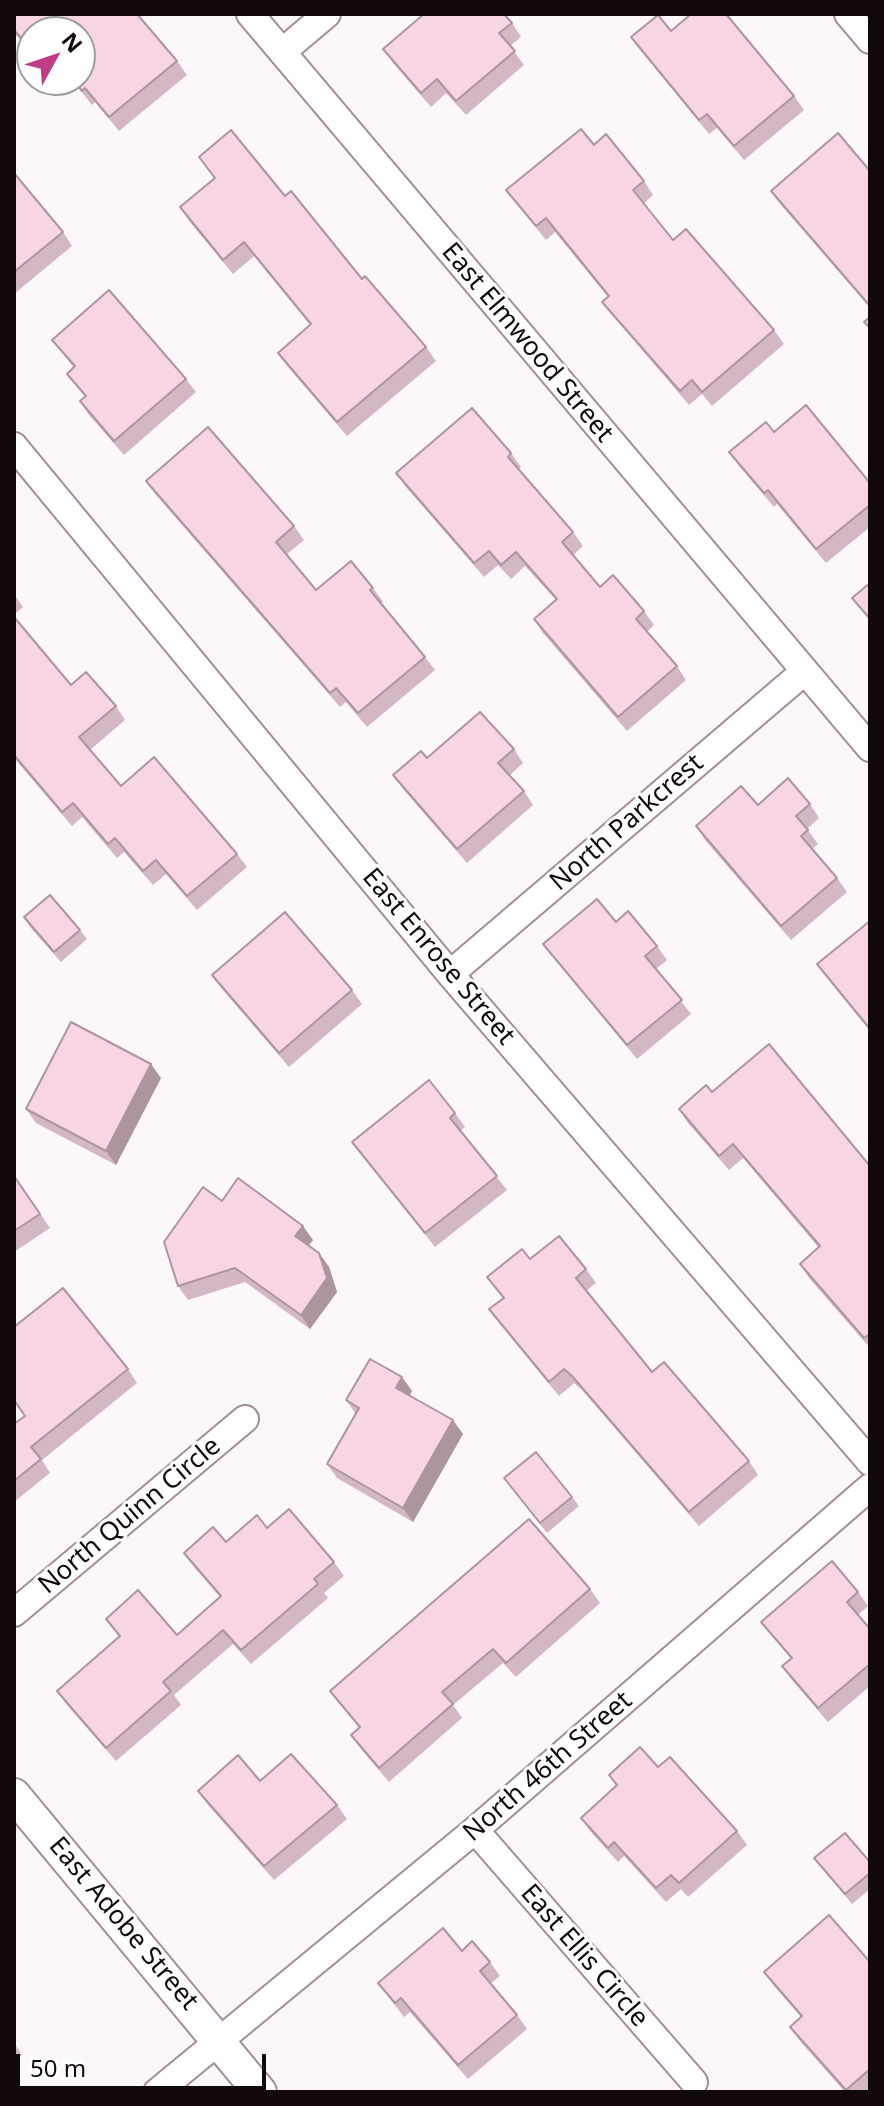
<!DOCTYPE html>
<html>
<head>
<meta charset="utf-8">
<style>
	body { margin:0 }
	#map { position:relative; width:884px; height:2106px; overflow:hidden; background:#fcf7fa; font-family:"Noto Sans",sans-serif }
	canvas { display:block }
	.frame { position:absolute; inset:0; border:16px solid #11090d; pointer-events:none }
	.north { position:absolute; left:16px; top:16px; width:80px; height:80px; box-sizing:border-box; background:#fff; border:2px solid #a09d9e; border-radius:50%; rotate:50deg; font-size:22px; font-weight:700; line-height:32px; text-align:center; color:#11090d }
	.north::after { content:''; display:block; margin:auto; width:28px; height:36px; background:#bf3d86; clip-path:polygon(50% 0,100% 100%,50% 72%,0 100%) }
	.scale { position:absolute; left:16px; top:2054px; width:250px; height:36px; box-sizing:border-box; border:4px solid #11090d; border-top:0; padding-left:10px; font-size:24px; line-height:28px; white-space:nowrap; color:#11090d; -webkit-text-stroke:6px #fff; paint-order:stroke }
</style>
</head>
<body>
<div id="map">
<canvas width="884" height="2106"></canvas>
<div class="frame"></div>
<div class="north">N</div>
<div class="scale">50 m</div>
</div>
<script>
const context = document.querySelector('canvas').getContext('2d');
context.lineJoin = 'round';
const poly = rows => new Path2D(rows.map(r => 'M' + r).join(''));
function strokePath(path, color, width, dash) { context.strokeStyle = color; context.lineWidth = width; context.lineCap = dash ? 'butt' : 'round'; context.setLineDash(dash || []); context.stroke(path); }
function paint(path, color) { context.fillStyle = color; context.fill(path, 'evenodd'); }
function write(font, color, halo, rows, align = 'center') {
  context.font = font + ' "Noto Sans",sans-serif'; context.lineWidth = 6; context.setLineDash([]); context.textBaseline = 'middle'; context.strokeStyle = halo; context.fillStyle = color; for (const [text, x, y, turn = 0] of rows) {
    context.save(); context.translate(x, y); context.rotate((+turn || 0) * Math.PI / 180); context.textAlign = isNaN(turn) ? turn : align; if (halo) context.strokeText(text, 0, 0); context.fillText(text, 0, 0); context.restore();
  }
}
const minor = poly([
	[250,14,870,748],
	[848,14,870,40],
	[282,52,327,14],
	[14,446,450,974,870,1462],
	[450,974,805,671],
	[14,1613,245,1419],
	[475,1830,694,2082],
	[157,2092,475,1830,870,1487]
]);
const tertiary = poly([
	[14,1795,260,2092]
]);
strokePath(minor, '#a38c96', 30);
strokePath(tertiary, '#a38c96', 36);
strokePath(minor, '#fff', 26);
strokePath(tertiary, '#fff', 32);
paint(poly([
	[14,14,137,14,177,61,187,75,119,131,95,102,92,105,72,80,80,80,80,32,32,32,32,51,31,52,14,33],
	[512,23,521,37,510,46,524,65,466,115,446,93,431,107,393,63,383,49],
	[671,31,794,96,804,110,744,160,717,128,709,134,641,51,631,37],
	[594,145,644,181,653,195,644,203,673,240,774,330,784,344,712,406,702,394,689,405,612,315,602,302,608,297,555,232,546,240,506,190],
	[199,157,285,196,426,347,436,361,347,436,288,367,278,353,310,325,254,256,233,274,189,221,180,207,214,178],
	[870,171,870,308,781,205,771,191],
	[14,173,63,232,72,246,14,294],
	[52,340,186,379,196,392,124,455,89,415,80,401,85,397,67,374,74,368],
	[774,432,870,483,870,527,826,563,777,504,774,507,739,466,729,452],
	[511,453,521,467,519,469,573,532,583,546,573,555,600,587,644,611,654,625,647,632,677,666,686,680,627,731,543,633,534,619,556,600,525,566,511,579,498,565,484,577,406,487,396,473],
	[146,481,294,526,304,540,286,555,316,590,373,588,383,602,381,603,425,657,435,670,367,727,346,702,340,707,156,495],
	[14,594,23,607,14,615],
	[14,617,71,685,116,706,125,720,90,750,121,786,237,854,247,867,197,910,166,874,153,885,124,852,117,858,82,817,72,826,14,758],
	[514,749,523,763,510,775,524,791,533,805,467,863,403,789,393,775,427,758],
	[810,804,819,818,807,829,818,844,812,849,837,878,847,892,791,940,705,840,696,826,758,805],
	[24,917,80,930,87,939,61,962,30,927],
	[870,921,870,1031,827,978,817,964],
	[616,922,657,946,667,960,656,969,691,1014,637,1059,553,957,543,944],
	[212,975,352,990,362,1004,289,1067,222,989],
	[161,1078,116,1165,36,1123,26,1109],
	[712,1092,870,1166,870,1348,809,1278,800,1264,819,1248,743,1158,729,1170,688,1123,679,1109],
	[455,1113,465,1127,460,1131,507,1190,435,1247,352,1142],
	[14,1175,50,1228,14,1252],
	[222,1201,313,1240,309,1245,319,1253,329,1267,337,1292,310,1329,245,1282,188,1300,178,1286],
	[530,1259,586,1269,596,1283,586,1291,652,1372,749,1461,758,1475,699,1526,582,1390,574,1383,559,1396,499,1323,489,1309,503,1298,487,1277],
	[128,1369,137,1383,42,1460,50,1473,14,1502,14,1424],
	[402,1377,412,1391,410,1395,463,1434,413,1522,337,1478,327,1464,356,1414,346,1400],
	[504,1478,572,1497,579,1506,547,1533],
	[267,1528,334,1562,344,1576,324,1593,328,1598,251,1664,233,1644,174,1695,181,1705,116,1761,67,1705,57,1691,119,1637,106,1619,177,1635,220,1597,194,1567,184,1553,226,1542],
	[590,1589,600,1603,516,1677,503,1663,453,1705,462,1718,389,1782,361,1749,351,1735,359,1728,330,1691],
	[858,1592,868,1606,858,1615,870,1629,870,1686,828,1722,792,1680,782,1666,791,1659,761,1622],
	[658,1767,737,1831,747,1845,688,1897,681,1889,666,1902,624,1856,618,1862,591,1832,581,1818,616,1786,609,1775],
	[198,1791,337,1805,347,1819,274,1880,208,1805],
	[814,1858,870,1862,870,1889,852,1904],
	[462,1951,490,1962,500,1976,490,1984,517,2015,527,2029,468,2079,410,2012,404,2017,378,1983],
	[870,1962,870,2092,845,2092,800,2041,790,2027,801,2017,774,1986,764,1972],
	[14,2043,22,2055,14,2061]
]), '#d4b7c4');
paint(poly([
	[151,1064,161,1078,116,1165,106,1151],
	[303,1226,313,1240,305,1250,295,1236],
	[319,1253,329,1267,337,1292,310,1329,301,1315],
	[402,1377,412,1391,406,1402,396,1388],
	[453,1420,463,1434,413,1522,403,1508]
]), '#ad95a0');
const building = poly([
	[14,14,137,14,177,61,109,117,85,88,82,91,73,80,80,80,80,32,34,32,31,29,21,38,14,30,14,14],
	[424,14,504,14,512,23,499,33,515,51,456,101,437,79,421,93,383,49,424,14],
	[691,14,726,14,794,96,734,146,707,114,699,120,631,37,658,15,671,31,691,14],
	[581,129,594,145,606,134,644,181,633,190,673,240,686,229,774,330,702,392,692,380,680,391,602,302,609,296,546,218,536,226,506,190,581,129],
	[231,130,285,196,291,191,362,279,365,276,426,347,337,422,278,353,311,324,244,242,223,260,180,207,215,178,199,157,231,130],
	[838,133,870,171,870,306,771,191,838,133],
	[14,173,63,232,14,272,14,173],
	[109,290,186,379,114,441,80,401,86,396,67,374,75,366,52,340,109,290],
	[870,317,870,328,864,322,870,317],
	[806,405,870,483,870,505,816,549,768,490,764,493,729,452,766,422,774,432,806,405],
	[472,408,511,453,508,457,573,532,562,542,600,587,613,575,644,611,636,619,677,666,618,717,534,619,557,599,516,552,501,565,489,551,474,563,396,473,472,408],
	[208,427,294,526,276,542,316,590,351,561,373,588,370,590,425,657,358,713,336,688,330,693,146,481,208,427],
	[870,583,870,619,852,598,870,583],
	[14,617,71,685,86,672,116,706,79,737,121,786,154,757,237,854,187,896,156,860,143,871,115,838,108,844,73,803,62,812,14,755,14,617],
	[480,712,514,749,498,763,524,791,457,849,393,775,421,751,427,758,480,712],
	[788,778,810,804,796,816,808,830,801,836,837,878,781,926,696,826,741,786,758,805,788,778],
	[50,895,80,930,54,952,24,917,50,895],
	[597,899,616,922,628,911,657,946,645,956,682,1000,627,1045,543,944,597,899],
	[285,912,352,990,279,1053,212,975,285,912],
	[870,921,870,1029,817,964,870,921],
	[71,1022,151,1064,106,1151,26,1109,71,1022],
	[769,1044,870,1166,870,1334,864,1338,800,1264,820,1246,733,1144,719,1156,679,1109,706,1085,712,1092,769,1044],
	[429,1080,455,1113,450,1118,497,1176,425,1233,352,1142,429,1080],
	[14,1176,40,1214,14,1231,14,1176],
	[238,1178,303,1226,295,1236,319,1253,327,1278,301,1315,235,1268,178,1286,164,1242,203,1187,222,1201,238,1178],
	[559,1236,586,1269,576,1278,652,1372,664,1362,749,1461,689,1512,572,1376,564,1369,549,1382,489,1309,504,1298,487,1277,522,1249,530,1259,559,1236],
	[63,1288,128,1369,31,1447,41,1459,14,1481,14,1424,25,1416,14,1400,14,1327,63,1288],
	[370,1359,402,1377,396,1388,453,1420,403,1508,327,1464,359,1408,346,1400,370,1359],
	[536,1452,572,1497,540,1523,504,1478,536,1452],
	[289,1509,334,1562,314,1579,318,1584,241,1650,223,1630,163,1682,171,1691,106,1748,57,1691,120,1636,106,1619,138,1590,177,1635,221,1596,184,1553,213,1527,226,1542,257,1515,267,1528,289,1509],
	[529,1519,590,1589,506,1663,493,1649,442,1692,453,1704,379,1768,351,1735,360,1727,330,1691,529,1519],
	[832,1561,858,1592,847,1602,870,1629,870,1664,818,1708,782,1666,792,1658,761,1622,832,1561],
	[640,1747,658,1767,670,1757,737,1831,679,1883,671,1875,656,1888,614,1842,608,1848,581,1818,617,1785,609,1775,640,1747],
	[291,1754,337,1805,264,1866,198,1791,238,1755,260,1781,291,1754],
	[845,1833,870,1862,870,1873,845,1894,814,1858,845,1833],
	[829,1915,870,1962,870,2069,846,2090,790,2027,802,2016,764,1972,829,1915],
	[443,1928,462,1951,472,1941,490,1962,480,1971,517,2015,458,2065,401,1998,395,2003,378,1983,443,1928]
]);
paint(building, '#f7d5e4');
strokePath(building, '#ad95a0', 2);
write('26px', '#11090d', '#fff', [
	["East Elmwood Street",527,343,50],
	["North Parkcrest",627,823,-41],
	["East Enrose Street",438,957,50],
	["North Quinn Circle",130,1516,-40],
	["North 46th Street",548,1767,-41],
	["East Adobe Street",123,1924,50],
	["East Ellis Circle",584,1956,49]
]);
</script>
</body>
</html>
